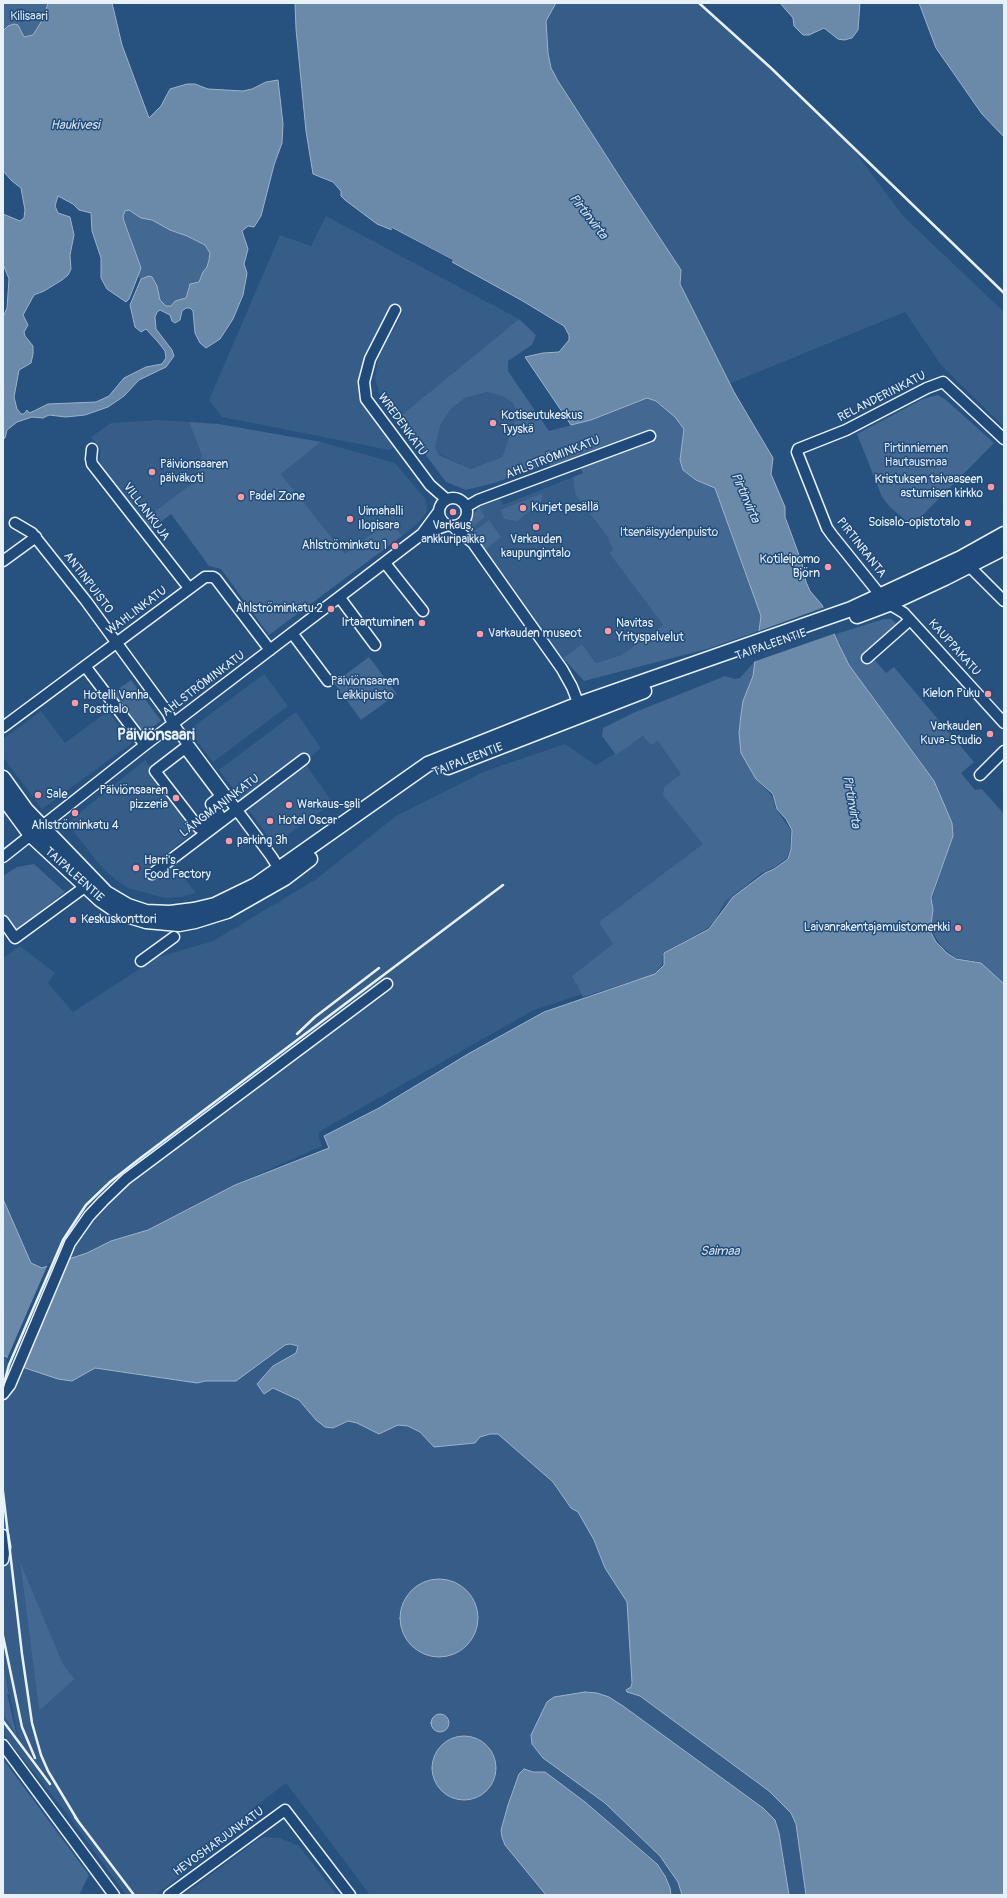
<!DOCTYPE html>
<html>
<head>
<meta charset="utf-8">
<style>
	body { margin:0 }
	#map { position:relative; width:1007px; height:1898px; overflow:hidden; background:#27517f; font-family:Pangolin,sans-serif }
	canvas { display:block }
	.frame { position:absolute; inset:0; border:4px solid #e8f1f8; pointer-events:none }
</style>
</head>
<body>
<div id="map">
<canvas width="1007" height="1898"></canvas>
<div class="frame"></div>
</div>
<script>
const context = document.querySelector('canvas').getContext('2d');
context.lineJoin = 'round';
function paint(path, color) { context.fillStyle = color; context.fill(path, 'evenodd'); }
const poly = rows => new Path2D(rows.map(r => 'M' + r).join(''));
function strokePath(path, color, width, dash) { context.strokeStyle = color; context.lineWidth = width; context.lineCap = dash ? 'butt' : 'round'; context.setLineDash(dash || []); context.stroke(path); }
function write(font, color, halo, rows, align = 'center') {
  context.font = font + ' Pangolin,sans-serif'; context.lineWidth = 3; context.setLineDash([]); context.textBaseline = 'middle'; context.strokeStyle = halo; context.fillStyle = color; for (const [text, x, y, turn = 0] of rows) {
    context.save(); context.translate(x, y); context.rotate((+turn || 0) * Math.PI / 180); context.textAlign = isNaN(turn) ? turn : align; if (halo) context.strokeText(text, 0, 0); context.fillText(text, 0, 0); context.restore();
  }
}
paint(poly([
	[556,3,699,3,771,68,847,141,903,216,1004,312,1004,427,941,365,905,312,729,384,680,284,681,270,623,182,558,81,551,68,548,53,546,21],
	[326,216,519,319,398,418,379,393,375,377,379,356,403,312,394,306,366,359,361,381,363,402,368,412,395,448,389,450,222,417,209,400,280,235,311,246],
	[488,392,504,397,513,403,516,412,514,424,502,457,471,469,439,454,435,447,441,424,451,409,465,398],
	[157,420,189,422,202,456,194,482,142,521,99,463,101,449,91,437,111,423],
	[321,442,395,463,426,500,427,509,426,513,417,524,402,536,390,520,345,554,281,474],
	[573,477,575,494,607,536,613,550,609,553,663,625,621,655,596,663,582,644,563,658,519,602,471,528,471,518,479,507,500,498,503,505],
	[264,674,288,706,213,762,189,730],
	[41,711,65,743,108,711,132,743,42,809,3,757,3,739],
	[296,712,321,748,304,762,333,803,274,844,219,770],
	[688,723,775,861,690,936,661,952,653,971,534,1010,322,1130,318,1134,322,1146,234,1185,148,1230,111,1241,87,1253,42,1268,31,1263,3,1199,3,958,20,946,55,973,48,983,73,1012,158,957,213,941,315,880,396,816,483,772,565,744,596,765,644,736],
	[145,760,199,828,166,854,196,893,181,897,165,898,127,888,110,875,98,863,67,823],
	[290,1344,298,1346,296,1353,273,1366,273,1388,299,1400,316,1420,333,1428,348,1421,357,1423,379,1434,398,1425,408,1426,420,1432,434,1447,475,1443,480,1437,490,1434,498,1434,553,1482,571,1508,578,1512,594,1540,605,1568,627,1602,632,1683,631,1687,626,1689,627,1692,640,1696,769,1791,791,1813,796,1824,806,1895,370,1895,286,1783,253,1808,245,1826,156,1895,126,1895,64,1810,3,1734,3,1714,18,1737,3,1660,3,1355,5,1358,72,1381,94,1368,197,1383,205,1381,236,1381,285,1345],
	[20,1564,63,1664,75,1679,39,1711],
	[264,1837,280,1838,299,1846,337,1895,184,1895,256,1841]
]), '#355d88');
paint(poly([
	[3,3,48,3,46,14,38,29,33,35,24,38,18,25,14,24,3,31],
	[129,210,141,218,152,220,170,230,187,236,205,245,210,253,207,267,203,272,199,282,188,287,186,298,175,301,171,306,166,306,160,300,157,286,144,277,141,279,137,276,141,268,123,216,125,211],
	[519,319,536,335,532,345,508,361,508,371,549,431,591,420,647,398,656,401,675,417,684,429,680,460,683,470,696,480,715,488,761,616,759,631,707,649,584,681,563,658,582,644,596,663,621,655,663,625,609,553,613,550,607,536,575,494,573,477,583,473,580,466,654,438,651,431,552,470,549,463,494,483,466,490,446,482,398,418],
	[488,392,504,397,513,403,516,412,514,424,502,457,471,469,439,455,435,447,441,424,451,409,465,398],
	[938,395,946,400,994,443,912,526,890,507,882,497,857,434,923,399],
	[189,422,219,424,321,442,281,474,345,554,390,520,402,536,269,635,221,569,209,566,171,514,150,530,142,521,194,482,202,456],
	[543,493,541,502,517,521,504,519,501,510],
	[479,507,485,517,471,528,471,518],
	[489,520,501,537,484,551,473,532],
	[884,619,891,619,895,622,896,627,867,651,886,673,894,667,974,762,961,773,975,790,982,789,1004,814,1004,985,980,962,956,958,942,947,932,932,932,899,953,836,952,823,934,781,849,665,839,645,836,634],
	[369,657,397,694,361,720,334,683],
	[755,661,753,676,743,701,739,733,756,779,772,796,776,809,791,830,790,848,787,858,775,867,762,873,725,901,716,919,708,928,663,953,662,965,655,974,583,997,572,976,613,944,599,922,703,844,663,795,664,787,681,774,658,741,651,745,643,736,616,755,602,736,603,728,633,713,725,676,735,679,740,678],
	[131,680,161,721,139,738,108,696],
	[34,864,65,892,15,931,3,913,3,876,17,867],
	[20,1562,63,1664,75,1679,39,1711],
	[3,1660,9,1695,7,1694,17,1736,3,1714],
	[3,1759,89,1875,79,1895,3,1895]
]), '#436891');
const water = poly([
	[48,3,112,3,122,45,149,118,161,106,170,89,187,84,195,84,208,89,243,91,252,89,266,82,278,80,283,124,282,143,274,165,261,216,254,227,248,226,242,231,248,249,244,264,247,273,246,279,243,295,233,319,220,339,206,348,200,343,195,333,193,311,190,308,186,308,182,311,180,320,175,323,172,321,170,315,160,310,157,312,155,317,156,329,172,350,174,356,166,367,139,380,124,396,108,407,85,415,66,417,49,415,43,418,32,417,17,422,7,430,5,438,3,439,3,317,7,308,9,279,3,264,3,214,20,221,24,218,25,210,21,188,12,181,3,171,3,31,8,26,14,24,18,25,24,37,33,35,43,19,48,3],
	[58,196,73,204,79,210,91,213,92,231,101,258,101,278,107,289,126,302,129,299,141,268,124,221,123,216,125,211,129,210,141,218,152,220,170,230,187,236,205,245,210,253,209,260,207,267,203,272,199,282,190,284,186,298,175,301,171,306,166,306,160,300,157,286,152,277,149,276,141,279,130,305,135,327,141,332,146,329,158,342,165,351,166,358,162,364,146,367,124,378,109,396,96,402,48,404,34,411,29,413,27,410,24,414,21,414,17,409,14,397,17,381,19,370,31,363,33,354,33,346,25,336,24,332,28,325,23,315,34,295,44,291,62,280,68,275,71,269,70,255,74,235,70,217,58,213,55,206,58,196],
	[295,3,556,3,546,21,548,53,551,68,558,81,623,182,681,270,680,284,734,392,773,458,771,474,785,507,785,517,802,563,806,582,810,591,822,605,839,645,849,665,934,781,952,823,953,836,931,898,933,910,930,931,936,942,947,953,956,959,981,963,1004,984,1004,1895,806,1895,796,1824,791,1813,769,1791,640,1696,627,1692,626,1690,631,1687,632,1683,627,1602,605,1568,594,1540,578,1512,571,1508,553,1482,498,1434,490,1434,480,1437,475,1443,434,1447,420,1432,408,1426,398,1425,379,1434,357,1423,348,1421,333,1428,325,1427,316,1420,299,1400,273,1388,264,1394,257,1384,273,1366,296,1353,298,1346,290,1344,285,1345,236,1381,205,1381,197,1383,95,1368,72,1381,58,1379,25,1368,3,1355,3,1199,31,1263,42,1268,87,1253,111,1241,148,1230,235,1185,329,1148,324,1136,379,1108,468,1054,544,1012,655,974,664,965,664,953,709,929,733,897,765,873,774,869,788,859,791,849,792,830,786,819,777,809,773,794,756,779,741,753,739,733,741,715,743,701,753,676,761,616,715,488,696,480,683,470,680,460,684,429,675,417,656,401,647,398,591,420,571,425,525,357,543,353,559,352,569,340,569,335,564,326,521,300,452,262,453,260,393,228,392,230,377,224,345,200,341,196,341,191,333,182,313,174,306,131,296,29,295,3],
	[780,3,860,3,858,30,852,38,844,40,838,39,824,28,809,35,803,35,794,26,793,18,780,3],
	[919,3,1004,3,1004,137,982,114,936,48,919,3],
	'400 1618a39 39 0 1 1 78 0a39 39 0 1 1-78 0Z',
	[585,1692,597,1693,609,1697,623,1706,763,1808,775,1820,779,1833,789,1895,682,1895,678,1882,660,1856,605,1803,543,1758,532,1744,531,1735,547,1702,554,1697,585,1692],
	'431 1723a9 9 0 1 1 18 0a9 9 0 1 1-18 0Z',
	'432 1768a32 32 0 1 1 64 0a32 32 0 1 1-64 0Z',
	[524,1769,533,1772,545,1772,585,1802,657,1864,665,1876,670,1888,671,1895,546,1895,505,1845,502,1837,501,1830,508,1805,519,1774,524,1769]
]);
paint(water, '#6b8aaa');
strokePath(water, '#9db3c9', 1);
paint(poly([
	[392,228,453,260,451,264,450,261,393,231,391,232],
	[825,607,836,633,753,662,756,632],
	[69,1257,21,1368,6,1361,48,1264]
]), '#27517f');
const minor = poly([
	[395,310,370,359,364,382,366,399,430,485,446,499],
	[1004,439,943,382,927,388,846,430,798,449,797,452,827,528,832,535,881,596,889,604,904,613,1004,723],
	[92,449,91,459,92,464,189,588],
	'439 512a14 14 0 1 1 28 0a14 14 0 1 1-28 0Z',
	[466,507,478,500,650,436],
	[15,523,32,533,86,601,168,713,173,724,271,856,283,875],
	[452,526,473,543,562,669,572,687,581,710],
	[422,534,439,511],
	[3,561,36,537],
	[965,562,1004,601],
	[385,563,423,611],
	[340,598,375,645],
	[292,633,328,681],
	[867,658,910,620],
	[85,666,145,745],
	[3,727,205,577,213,577,216,579,270,650],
	[185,748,221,796,211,804,219,814,199,828,155,771,185,748],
	[980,775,1004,751],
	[3,857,145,745,422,534,448,525],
	[152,874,304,759],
	[3,921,15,938,82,889],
	[141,961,174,937],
	[3,1394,10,1385,70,1243,89,1216,103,1201,126,1179,387,984],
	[3,1535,5,1547,3,1560],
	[3,1745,114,1895],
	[169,1895,285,1810,350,1895]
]);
const highway = poly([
	[857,616,889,604,945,578,1004,548],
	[448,767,644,691],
	[3,778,26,810,106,893,128,906,146,912,170,913,194,910,215,905,256,885,428,764,579,704,851,609,961,558,1004,534],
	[3,797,31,835,101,900,120,913,146,921,179,924,195,921,227,911,285,878,310,859]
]);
strokePath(minor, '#e8f1f8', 13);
strokePath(highway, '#e8f1f8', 17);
strokePath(minor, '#1f4a7a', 10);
strokePath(highway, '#1f4a7a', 14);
strokePath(poly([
	[699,3,771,68,1004,293],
	[297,1034,315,1017,379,968],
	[3,1387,9,1365,63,1240,86,1205,110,1182,138,1160,503,885],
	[3,1492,22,1654,32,1723,41,1755,48,1771,78,1821],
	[3,1636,22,1727,35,1758],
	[3,1721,50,1784],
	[75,1817,134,1895]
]), '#e8f1f8', 2.5);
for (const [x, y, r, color] of [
	[493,423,4,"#ff9aa2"],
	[152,472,4,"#ff9aa2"],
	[991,487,4,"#ff9aa2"],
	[241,497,4,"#ff9aa2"],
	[523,508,4,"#ff9aa2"],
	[453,512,4,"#ff9aa2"],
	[350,519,4,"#ff9aa2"],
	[968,523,4,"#ff9aa2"],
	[536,527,4,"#ff9aa2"],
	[395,546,4,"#ff9aa2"],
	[828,567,4,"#ff9aa2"],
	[331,609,4,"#ff9aa2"],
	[422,623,4,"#ff9aa2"],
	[608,631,4,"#ff9aa2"],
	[480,634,4,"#ff9aa2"],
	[988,694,4,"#ff9aa2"],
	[75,703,4,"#ff9aa2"],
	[990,734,4,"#ff9aa2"],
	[38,795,4,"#ff9aa2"],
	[176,798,4,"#ff9aa2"],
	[289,805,4,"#ff9aa2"],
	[75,813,4,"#ff9aa2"],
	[270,821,4,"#ff9aa2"],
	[229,841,4,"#ff9aa2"],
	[136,868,4,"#ff9aa2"],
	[73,920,4,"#ff9aa2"],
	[958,928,4,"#ff9aa2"]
]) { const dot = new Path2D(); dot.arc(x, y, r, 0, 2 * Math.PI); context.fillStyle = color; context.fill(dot); strokePath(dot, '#1f4a7a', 1.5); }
write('12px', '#d8e3ee', '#1f4a7a', [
	["Kilisaari",29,17],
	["Pirtinniemen",916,449],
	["Hautausmaa",916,463],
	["Itsenäisyydenpuisto",669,533],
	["Päiviönsaaren",365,682],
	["Leikkipuisto",365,696]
]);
write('12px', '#e8f1f8', '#1f4a7a', [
	["RELANDERINKATU",882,397,-27],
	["WREDENKATU",402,425,54],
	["AHLSTRÖMINKATU",553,458,-21],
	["VILLANKUJA",146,512,53],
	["PIRTINRANTA",861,548,52],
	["ANTINPUISTO",88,583,53],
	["WAHLINKATU",137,611,-37],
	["TAIPALEENTIE",771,645,-19],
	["KAUPPAKATU",954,648,48],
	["AHLSTRÖMINKATU",204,684,-37],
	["TAIPALEENTIE",468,760,-21],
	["LÄNGMANINKATU",220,806,-37],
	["TAIPALEENTIE",74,875,42],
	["HEVOSHARJUNKATU",219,1842,-36]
]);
write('12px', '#e8f1f8', '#1f4a7a', [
	["Kotiseutukeskus",501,416],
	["Tyyskä",501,430],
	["Päivionsaaren",160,465],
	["päiväkoti",160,479],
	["Kristuksen taivaaseen",983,480,"right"],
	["astumisen kirkko",983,494,"right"],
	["Padel Zone",249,497],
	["Kurjet pesällä",531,508],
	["Uimahalli",358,512],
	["Ilopisara",358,526],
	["Soisalo-opistotalo",960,523,"right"],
	["Varkaus,",453,526,"center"],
	["ankkuripaikka",453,540,"center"],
	["Varkauden",536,540,"center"],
	["kaupungintalo",536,554,"center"],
	["Ahlströminkatu 1",387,546,"right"],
	["Kotileipomo",820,560,"right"],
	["Björn",820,574,"right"],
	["Ahlströminkatu 2",323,609,"right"],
	["Irtaantuminen",414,623,"right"],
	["Navitas",616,624],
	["Yrityspalvelut",616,638],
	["Varkauden museot",488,634],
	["Kielon Puku",980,694,"right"],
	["Hotelli Vanha",83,696],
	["Postitalo",83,710],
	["Varkauden",982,727,"right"],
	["Kuva-Studio",982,741,"right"],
	["Päiviönsaaren",168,791,"right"],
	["pizzeria",168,805,"right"],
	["Sale",46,795],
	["Warkaus-sali",297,805],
	["Hotel Oscar",278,821],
	["Ahlströminkatu 4",75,826,"center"],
	["parking 3h",237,841],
	["Harri's",144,861],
	["Food Factory",144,875],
	["Keskuskonttori",81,920],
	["Laivanrakentajamuistomerkki",950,928,"right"]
], 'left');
write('italic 13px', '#d5e2ec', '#1f4a7a', [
	["Haukivesi",75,126],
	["Pirtinvirta",588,217,52],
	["Pirtinvirta",745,498,66],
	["Pirtinvirta",851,802,80],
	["Saimaa",720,1252]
]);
write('bold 16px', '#e8f1f8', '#1f4a7a', [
	["Päiviönsaari",156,736]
]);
</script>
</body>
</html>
